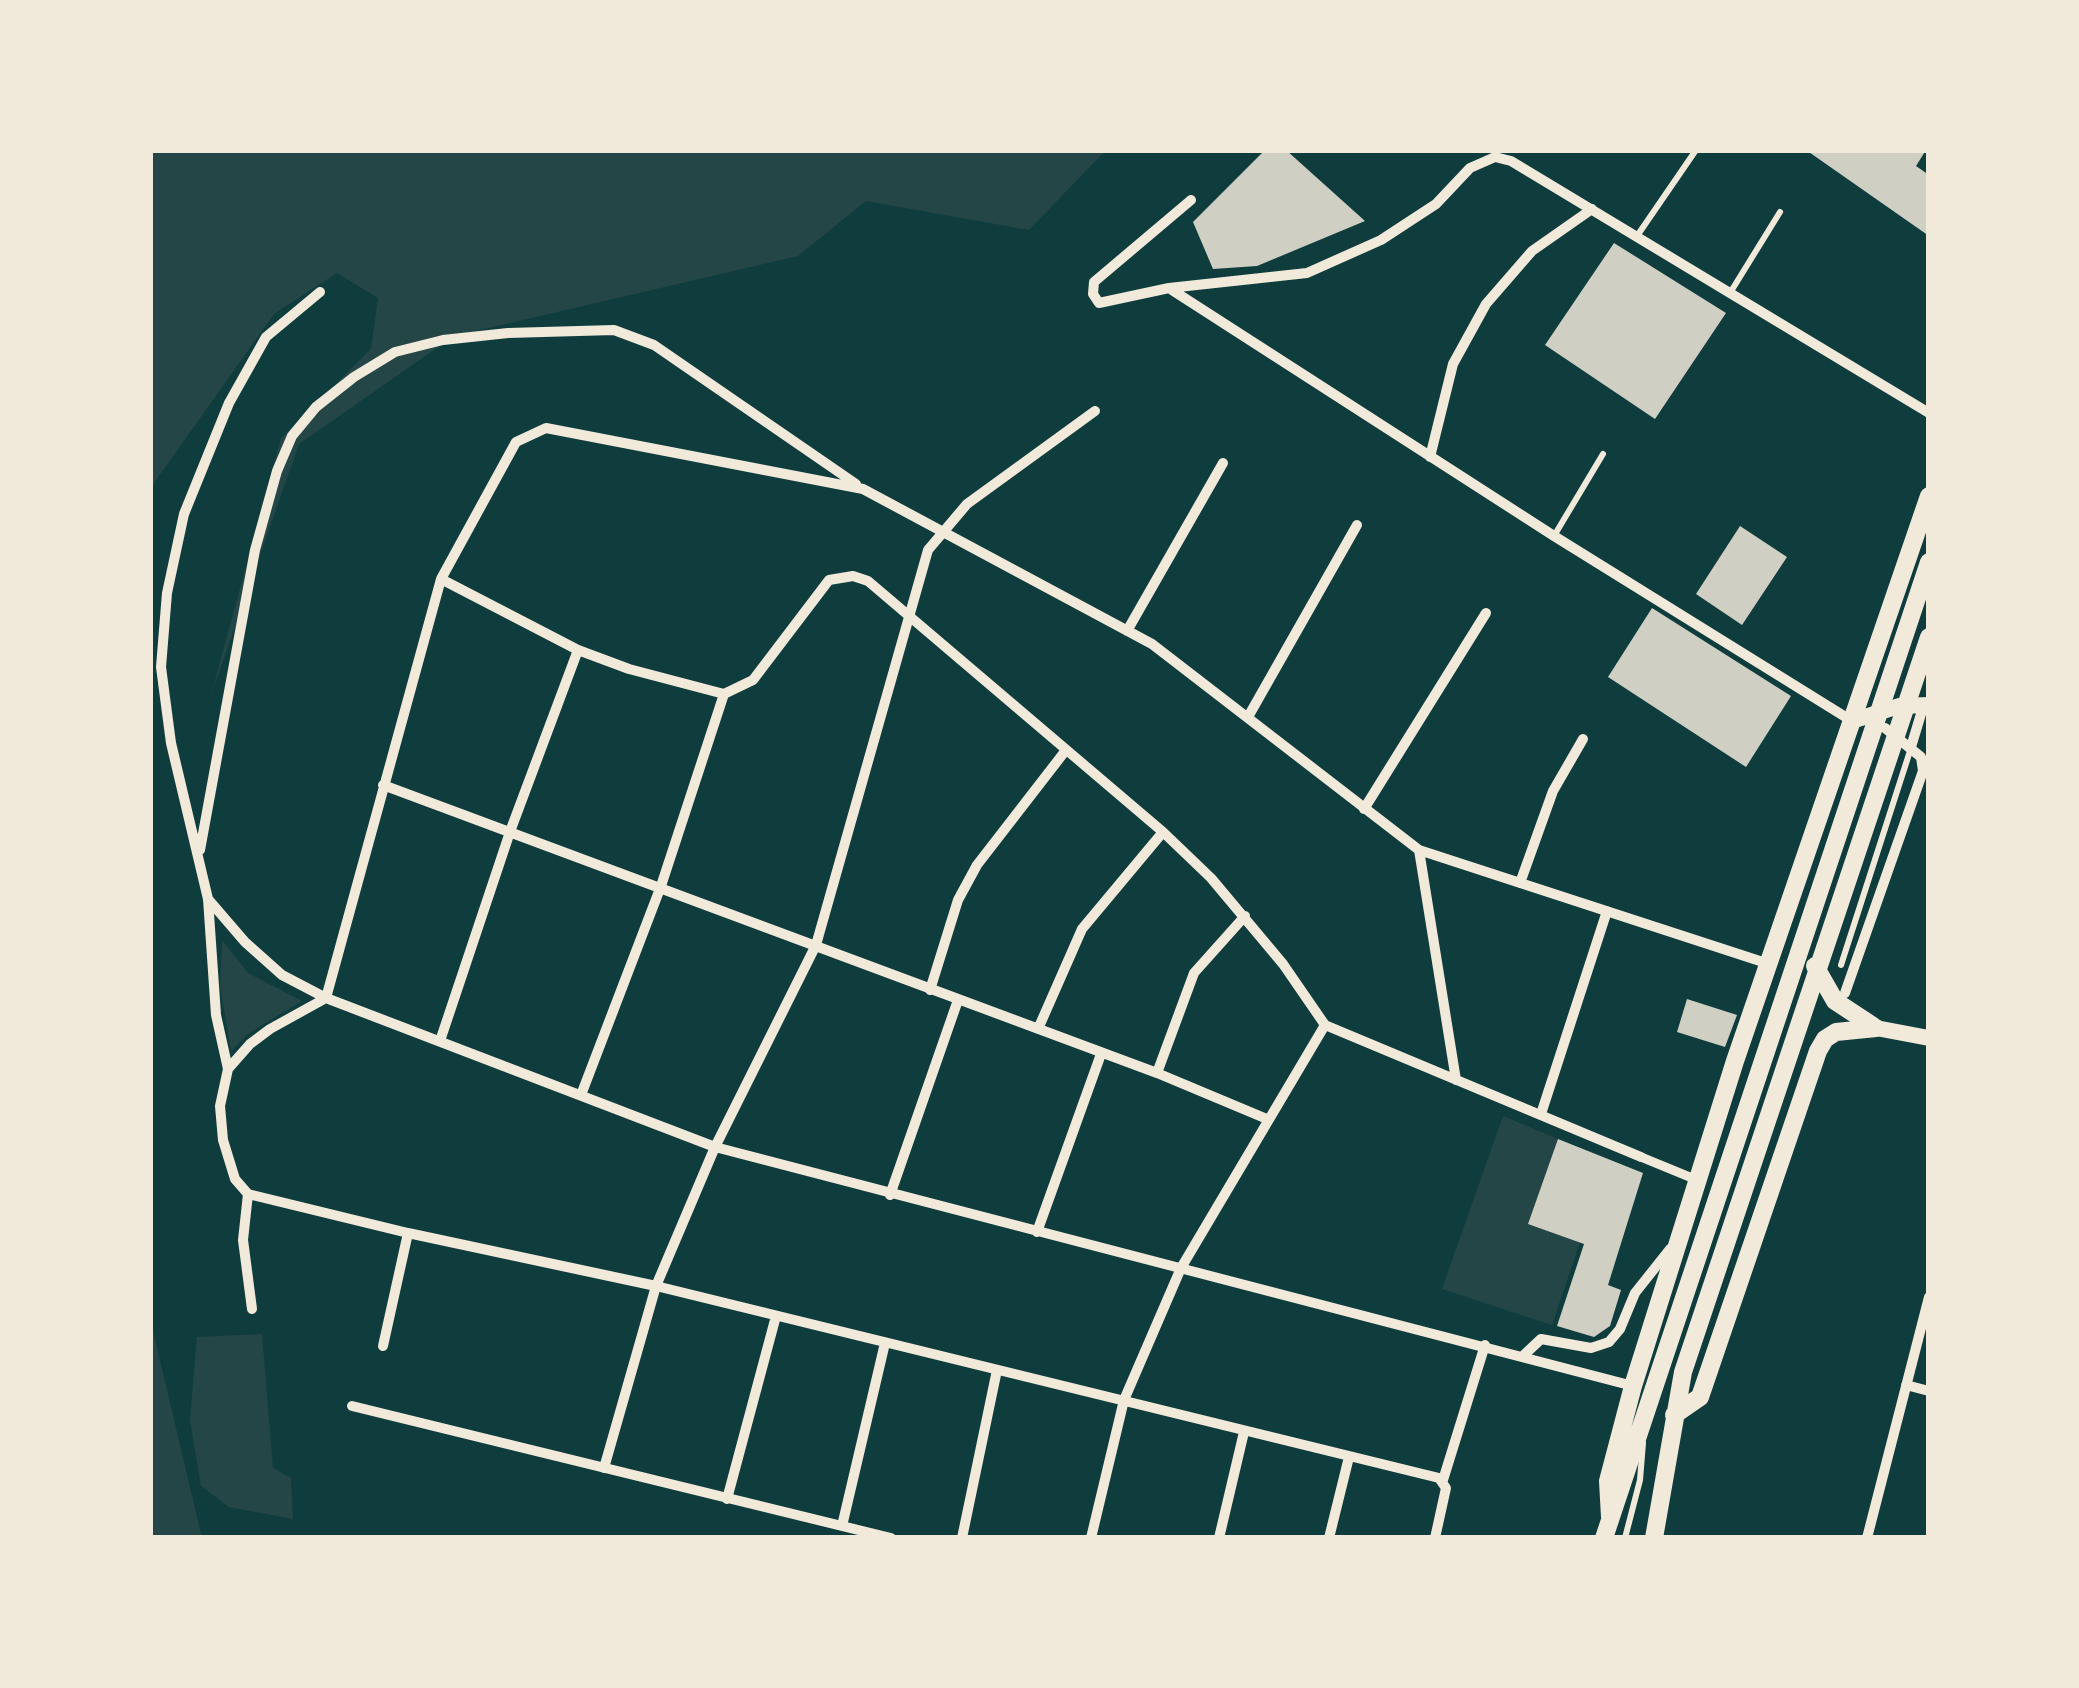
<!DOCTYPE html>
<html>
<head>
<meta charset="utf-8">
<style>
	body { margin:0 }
	#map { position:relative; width:2079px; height:1688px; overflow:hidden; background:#0f3d3e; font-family:Roboto,sans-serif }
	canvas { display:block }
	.frame { position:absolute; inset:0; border:153px solid #f1e9da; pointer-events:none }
</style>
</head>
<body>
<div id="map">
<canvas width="2079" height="1688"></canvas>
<div class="frame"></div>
</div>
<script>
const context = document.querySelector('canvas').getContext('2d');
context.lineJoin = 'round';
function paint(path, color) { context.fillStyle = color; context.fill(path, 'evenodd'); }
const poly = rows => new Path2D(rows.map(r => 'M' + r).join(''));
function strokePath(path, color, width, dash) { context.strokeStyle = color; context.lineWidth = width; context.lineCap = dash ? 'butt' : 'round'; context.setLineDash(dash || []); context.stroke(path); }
paint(poly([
	[150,150,1106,150,1029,230,866,201,798,256,454,336,299,444,211,695,281,438,371,349,378,298,337,273,274,314,154,483,150,502],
	[222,940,248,973,302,1001,249,1033,231,1051,220,986],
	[1503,1116,1558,1139,1580,1242,1552,1325,1442,1289],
	[150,1318,202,1538,150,1538],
	[262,1334,273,1468,291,1478,293,1519,229,1507,201,1486,190,1420,197,1337]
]), '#244646');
paint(poly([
	[1265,150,1286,150,1365,221,1257,266,1213,269,1193,222],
	[1806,150,1926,150,1916,166,1929,175,1929,236],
	[1614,243,1726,313,1655,419,1545,345],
	[1740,526,1787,557,1742,625,1696,594],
	[1652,608,1791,696,1746,767,1608,677],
	[1687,999,1737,1015,1725,1047,1677,1032],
	[1558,1139,1643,1173,1608,1285,1621,1290,1610,1326,1594,1337,1557,1326,1584,1244,1528,1224]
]), '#cfcfc3');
strokePath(poly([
	[1637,236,1696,150],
	[1730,293,1780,212],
	[1554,536,1603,454],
	[1841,965,1910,751],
	[1625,1538,1640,1480,1643,1443]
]), '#f1e9da', 6);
strokePath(poly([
	[1641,1157,1697,1180]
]), '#f1e9da', 9);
strokePath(poly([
	[1191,200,1094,282,1093,294,1099,303,1169,288,1307,273,1381,240,1436,204,1470,168,1495,157,1511,161,1929,413],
	[1172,290,1554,536,1852,721],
	[320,292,266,337,229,403,184,514,167,593,161,667,171,743,208,899,245,942,282,975,326,998,715,1147,1633,1386],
	[1430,457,1453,364,1486,304,1532,251,1592,209],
	[441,579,578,650,629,669,724,694,753,680,829,580,853,576,868,581,1163,832,1211,878,1283,964,1325,1025,1641,1157],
	[1127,631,1223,463],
	[1248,717,1357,525],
	[1911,747,1924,704],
	[383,785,1157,1073,1267,1119],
	[1364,809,1486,613],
	[200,850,255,550,277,471,292,436,316,407,354,377,395,352,443,340,508,333,614,330,654,345,856,484],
	[1419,850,1766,963],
	[1520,883,1553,791,1583,739],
	[208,899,216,1015,228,1069],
	[930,990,958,900,977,865,1066,750],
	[1845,993,1923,771,1921,757,1885,728],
	[1038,1029,1082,929,1163,832],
	[440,1041,511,829,578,650],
	[1157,1073,1194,973,1245,916],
	[581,1095,661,886,724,694],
	[1541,1114,1607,911],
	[248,1194,235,1179,223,1140,220,1106,228,1069,250,1044,270,1029,326,998,441,579,516,442,546,428,863,489,1152,644,1419,850,1456,1080],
	[248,1194,408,1233,656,1286,1439,1478,1446,1488,1435,1538],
	[248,1194,243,1240,252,1309],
	[890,1195,958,1000],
	[1037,1232,1101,1054],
	[383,1346,408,1233],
	[1524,1355,1541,1339,1591,1348,1609,1342,1620,1329,1635,1293,1670,1249],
	[1906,1385,1929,1391],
	[352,1406,891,1538],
	[604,1468,656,1286,715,1147,816,945,928,550,967,504,1095,411],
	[1443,1480,1485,1345],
	[727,1499,776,1316],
	[842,1526,885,1343],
	[962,1538,997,1370],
	[1091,1538,1124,1400,1181,1268,1325,1025],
	[1219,1538,1244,1432],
	[1329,1538,1349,1457],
	[1867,1538,1929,1297]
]), '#f1e9da', 10);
strokePath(poly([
	[1852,721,1899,706,1929,705],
	[1876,1028,1929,1038]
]), '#f1e9da', 16);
strokePath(poly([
	[1815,966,1835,1001,1873,1026],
	[1674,1415,1700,1397,1818,1051,1825,1039,1836,1032,1876,1028],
	[1610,1517,1608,1481,1633,1386,1735,1061,1929,496],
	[1604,1538,1929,562],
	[1654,1538,1683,1372,1929,637]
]), '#f1e9da', 18);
</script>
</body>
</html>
